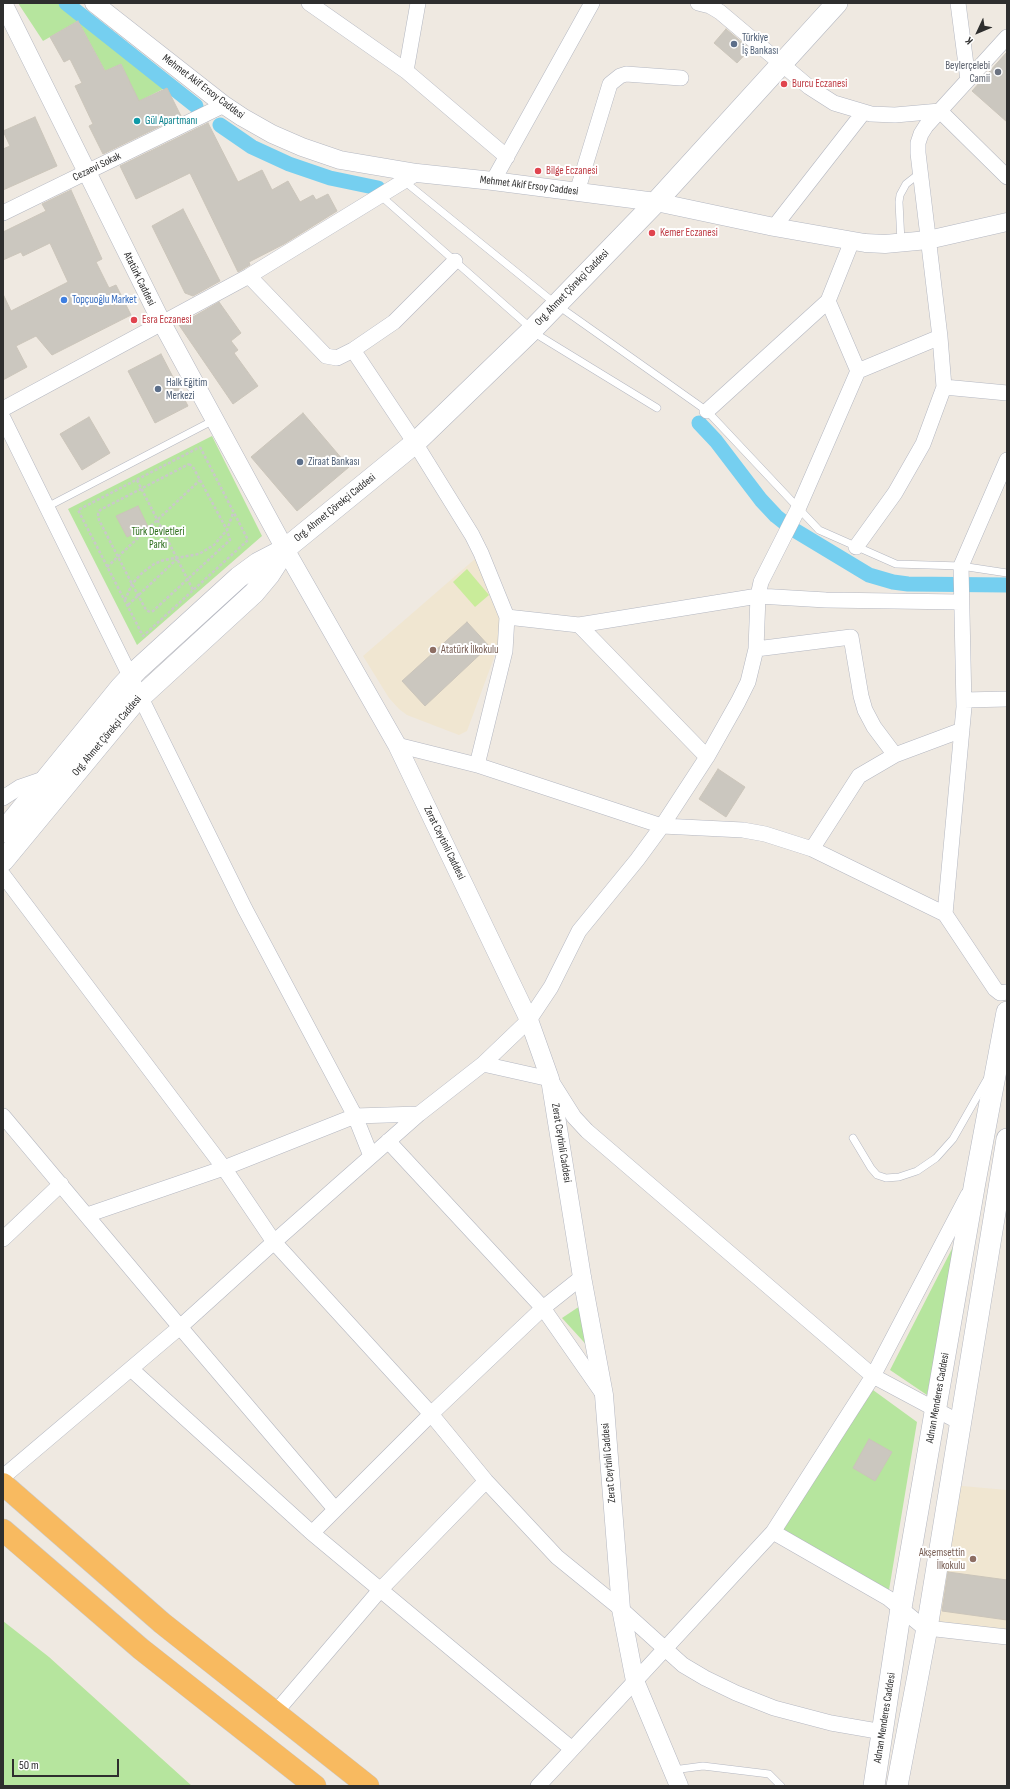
<!DOCTYPE html>
<html>
<head>
<meta charset="utf-8">
<style>
	body { margin:0 }
	#map { position:relative; width:1010px; height:1789px; overflow:hidden; background:#efe9e1; font-family:"Sofia Sans Condensed",sans-serif }
	canvas { display:block }
	.frame { position:absolute; inset:0; border:4px solid #2e2e2e; pointer-events:none }
	.north { position:absolute; left:958px; top:12px; width:40px; height:40px; -webkit-text-stroke:3px #fff; paint-order:stroke; rotate:226deg; font-size:11px; font-weight:700; line-height:16px; text-align:center; color:#2e2e2e }
	.north::after { content:''; display:block; margin:auto; width:14px; height:18px; background:#2e2e2e; clip-path:polygon(50% 0,100% 100%,50% 72%,0 100%) }
	.scale { position:absolute; left:12px; top:1759px; width:107px; height:18px; box-sizing:border-box; border:2px solid #2e2e2e; border-top:0; padding-left:5px; font-size:12px; line-height:14px; white-space:nowrap; color:#2e2e2e; -webkit-text-stroke:3px #fff; paint-order:stroke }
</style>
</head>
<body>
<div id="map">
<canvas width="1010" height="1789"></canvas>
<div class="frame"></div>
<div class="north">K</div>
<div class="scale">50 m</div>
</div>
<script>
const context = document.querySelector('canvas').getContext('2d');
context.lineJoin = 'round';
function paint(path, color) { context.fillStyle = color; context.fill(path, 'evenodd'); }
const poly = rows => new Path2D(rows.map(r => 'M' + r).join(''));
function strokePath(path, color, width, dash) { context.strokeStyle = color; context.lineWidth = width; context.lineCap = dash ? 'butt' : 'round'; context.setLineDash(dash || []); context.stroke(path); }
function write(font, color, halo, rows, align = 'center') {
  context.font = font + ' "Sofia Sans Condensed",sans-serif'; context.lineWidth = 4; context.setLineDash([]); context.textBaseline = 'middle'; context.strokeStyle = halo; context.fillStyle = color; for (const [text, x, y, turn = 0] of rows) {
    context.save(); context.translate(x, y); context.rotate((+turn || 0) * Math.PI / 180); context.textAlign = isNaN(turn) ? turn : align; if (halo) context.strokeText(text, 0, 0); context.fillText(text, 0, 0); context.restore();
  }
}
paint(poly([
	[476,558,498,616,501,625,499,644,467,731,459,735,407,715,399,709,389,698,363,656],
	[951,1485,1007,1490,1007,1637,927,1628]
]), '#f0e6d1');
paint(poly([
	[18,3,65,3,167,87,126,108,129,82,121,64,105,71,78,21,43,41],
	[212,436,262,536,137,645,68,509],
	[957,1239,927,1395,890,1370],
	[583,1304,592,1351,562,1318],
	[873,1390,917,1422,889,1590,781,1530],
	[3,1621,49,1657,192,1786,3,1786]
]), '#b6e59e');
paint(poly([
	[467,569,489,595,475,607,453,582]
]), '#c9ec9a');
strokePath(poly([
	[66,3,196,106],
	[220,125,252,147,289,164,330,178,378,188],
	[699,423,716,441,761,500,776,516,791,528,869,575,893,582,908,584,1007,585]
]), '#75cff0', 15);
const building = poly([
	[78,21,105,71,121,64,139,101,167,88,181,116,103,154,89,126,93,124,75,86,82,83,70,59,64,62,50,37,78,21],
	[726,29,750,49,737,63,714,43,726,29],
	[1007,52,1007,122,972,91,1007,52],
	[35,117,57,166,3,190,3,149,10,146,3,131,35,117],
	[208,123,238,182,262,170,272,190,288,181,300,202,313,195,316,200,328,194,337,211,284,244,249,262,250,265,238,272,190,173,136,199,120,166,208,123],
	[71,190,102,259,96,262,109,288,116,285,131,315,52,355,36,336,16,346,27,367,3,380,3,294,11,311,68,282,50,243,23,256,21,252,3,260,3,232,46,211,42,204,71,190],
	[183,209,220,281,193,296,185,293,152,226,183,209],
	[219,302,241,333,231,341,238,350,234,353,258,386,233,404,179,325,219,302],
	[161,354,188,406,155,423,128,371,161,354],
	[303,413,349,467,297,511,251,457,303,413],
	[89,417,110,453,82,470,60,434,89,417],
	[138,506,148,527,127,537,116,516,138,506],
	[467,622,489,646,425,706,402,681,467,622],
	[718,769,745,787,726,817,699,799,718,769],
	[869,1439,892,1452,875,1481,853,1468,869,1439],
	[948,1572,1007,1580,1007,1620,942,1611,948,1572]
]);
paint(building, '#cbc7bf');
strokePath(building, '#cbc5ba', 1);
const service = poly([
	[404,181,557,305,707,411,819,530,896,564,961,566,1007,573],
	[381,196,541,337,657,408],
	[901,242,899,202,900,195,906,184,920,173],
	[47,507,214,420],
	[853,1138,871,1168,877,1175,886,1178,899,1177,917,1171,936,1158,953,1139,986,1081],
	[673,1770,703,1766,769,1774,781,1786]
]);
const minor = poly([
	[309,3,406,71,507,157],
	[698,3,710,6,720,12,809,87,834,103,871,114,895,115,940,111,1007,177],
	[958,3,968,80],
	[406,71,418,3],
	[493,181,592,3],
	[577,192,610,84,620,76,626,74,681,78],
	[3,213,224,105],
	[774,227,863,113],
	[455,261,394,322,353,350,415,443,472,535,481,553,507,617,505,651,477,765],
	[249,276,326,356,337,358,353,350],
	[858,371,940,337],
	[944,387,1007,393],
	[3,409,249,276,417,173],
	[707,411,828,301],
	[3,418,245,909,355,1116,371,1156],
	[856,547,895,493,923,444,944,387,940,337,918,153,918,143,921,134,926,126,1007,37],
	[507,617,579,625,758,596,826,600,960,602],
	[579,625,707,757],
	[756,649,851,637,861,696,865,710,874,727,895,755],
	[964,700,1007,699],
	[397,745,477,765,662,826,743,830,765,834,812,849,945,914,995,989,1000,993,1007,992],
	[3,798,20,787,46,778],
	[812,849,859,776,895,755,962,730],
	[3,875,224,1168,274,1242,431,1414,486,1481,557,1557,621,1609,683,1665,705,1678,736,1693,774,1708,831,1723,883,1732],
	[945,914,964,707,961,566,1007,460],
	[483,1064,550,1079,574,1117,587,1131,873,1376,961,1423],
	[3,1116,180,1327,335,1509],
	[388,1141,543,1308,603,1394],
	[87,1215,224,1168,355,1116,419,1114],
	[3,1239,61,1184],
	[131,1369,312,1533,572,1749],
	[3,1477,180,1327,274,1242,419,1114,483,1064,529,1020,551,987,579,931,637,860,662,826,707,757,738,702,748,682,756,649,758,596,761,582,798,509,858,371,828,301,852,241],
	[773,1532,888,1598,922,1626,927,1628,1007,1637],
	[312,1533,431,1414,543,1308,582,1277],
	[275,1713,380,1590,486,1481],
	[538,1786,773,1532,873,1376,968,1195]
]);
const tertiary = poly([
	[3,3,162,323,285,549,397,745,529,1020,550,1079,582,1277,604,1395,621,1609,635,1681,679,1786],
	[94,3,224,105,242,117,272,134,302,147,340,160,417,173,493,181,656,202,774,227,865,243,885,244,928,240,1007,222]
]);
const secondary = poly([
	[3,832,121,687,137,670,239,577,258,563,285,549,415,443,532,330,656,202,837,3],
	[3,861,132,705,254,593,269,575,285,550],
	[874,1786,901,1608,975,1182,1007,1012],
	[897,1786,927,1628,1007,1139]
]);
const trunk = poly([
	[3,1484,162,1623,368,1786],
	[3,1530,141,1649,315,1786]
]);
strokePath(service, '#b4b7c1', 8);
strokePath(minor, '#b4b7c1', 16);
strokePath(tertiary, '#b4b7c1', 19);
strokePath(secondary, '#b4b7c1', 22);
strokePath(trunk, '#c9c9c9', 23);
strokePath(poly([
	[200,447,248,540,143,636,78,510,200,447],
	[189,464,193,467,227,530,230,540,153,611,150,612,146,610,132,584,99,520,98,514,100,510,189,464],
	[137,480,193,590],
	[107,567,200,480],
	[125,600,132,584,142,573,154,564,164,560,199,554,214,545,227,530,233,513],
	[128,605,177,559]
]), '#c9c9c9', 2.5, [3, 2]);
strokePath(service, '#fff', 7);
strokePath(minor, '#fff', 15);
strokePath(tertiary, '#fff', 18);
strokePath(secondary, '#fff', 21);
strokePath(trunk, '#f8ba60', 22);
for (const [x, y, r, color] of [
	[734,44,4,"#5c6f8a"],
	[998,72,4,"#6b7280"],
	[784,84,4,"#e0444e"],
	[137,121,4,"#0f9aa8"],
	[538,171,4,"#e0444e"],
	[652,233,4,"#e0444e"],
	[64,300,4,"#3f7fe0"],
	[134,320,4,"#e0444e"],
	[158,389,4,"#5c6f8a"],
	[300,462,4,"#5c6f8a"],
	[433,650,4,"#8d6e63"],
	[973,1559,4,"#8d6e63"]
]) { const dot = new Path2D(); dot.arc(x, y, r, 0, 2 * Math.PI); context.fillStyle = color; context.fill(dot); strokePath(dot, '#fff', 1.5); }
write('11px', '#4e5e75', '#fff', [
	["Türkiye",742,38],
	["İş Bankası",742,51],
	["Halk Eğitim",166,383],
	["Merkezi",166,396],
	["Ziraat Bankası",308,462]
], 'left');
write('11px', '#5b616d', '#fff', [
	["Beylerçelebi",990,66],
	["Camii",990,79]
], 'right');
write('11px', '#be3a42', '#fff', [
	["Burcu Eczanesi",792,84],
	["Bilge Eczanesi",546,171],
	["Kemer Eczanesi",660,233],
	["Esra Eczanesi",142,320]
], 'left');
write('11px', '#2e2e2e', '#fff', [
	["Mehmet Akif Ersoy Caddesi",203,87,37],
	["Cezaevi Sokak",97,167,-26],
	["Mehmet Akif Ersoy Caddesi",529,186,7],
	["Atatürk Caddesi",139,279,64],
	["Org. Ahmet Çörekçi Caddesi",572,288,-46],
	["Org. Ahmet Çörekçi Caddesi",335,508,-39],
	["Org. Ahmet Çörekçi Caddesi",107,736,-50],
	["Zerat Ceytinli Caddesi",444,843,64],
	["Zerat Ceytinli Caddesi",561,1143,81],
	["Adnan Menderes Caddesi",938,1398,-80],
	["Zerat Ceytinli Caddesi",609,1463,-95],
	["Adnan Menderes Caddesi",885,1718,-81]
]);
write('11px', '#0d838f', '#fff', [
	["Gül Apartmanı",145,121]
], 'left');
write('11px', '#366cbe', '#fff', [
	["Topçuoğlu Market",72,300]
], 'left');
write('11px', '#2c6e1b', '#fff', [
	["Türk Devletleri",158,532],
	["Parkı",158,545]
]);
write('11px', '#785e54', '#fff', [
	["Atatürk İlkokulu",441,650],
	["Akşemsettin",965,1553,"right"],
	["İlkokulu",965,1566,"right"]
], 'left');
</script>
</body>
</html>
